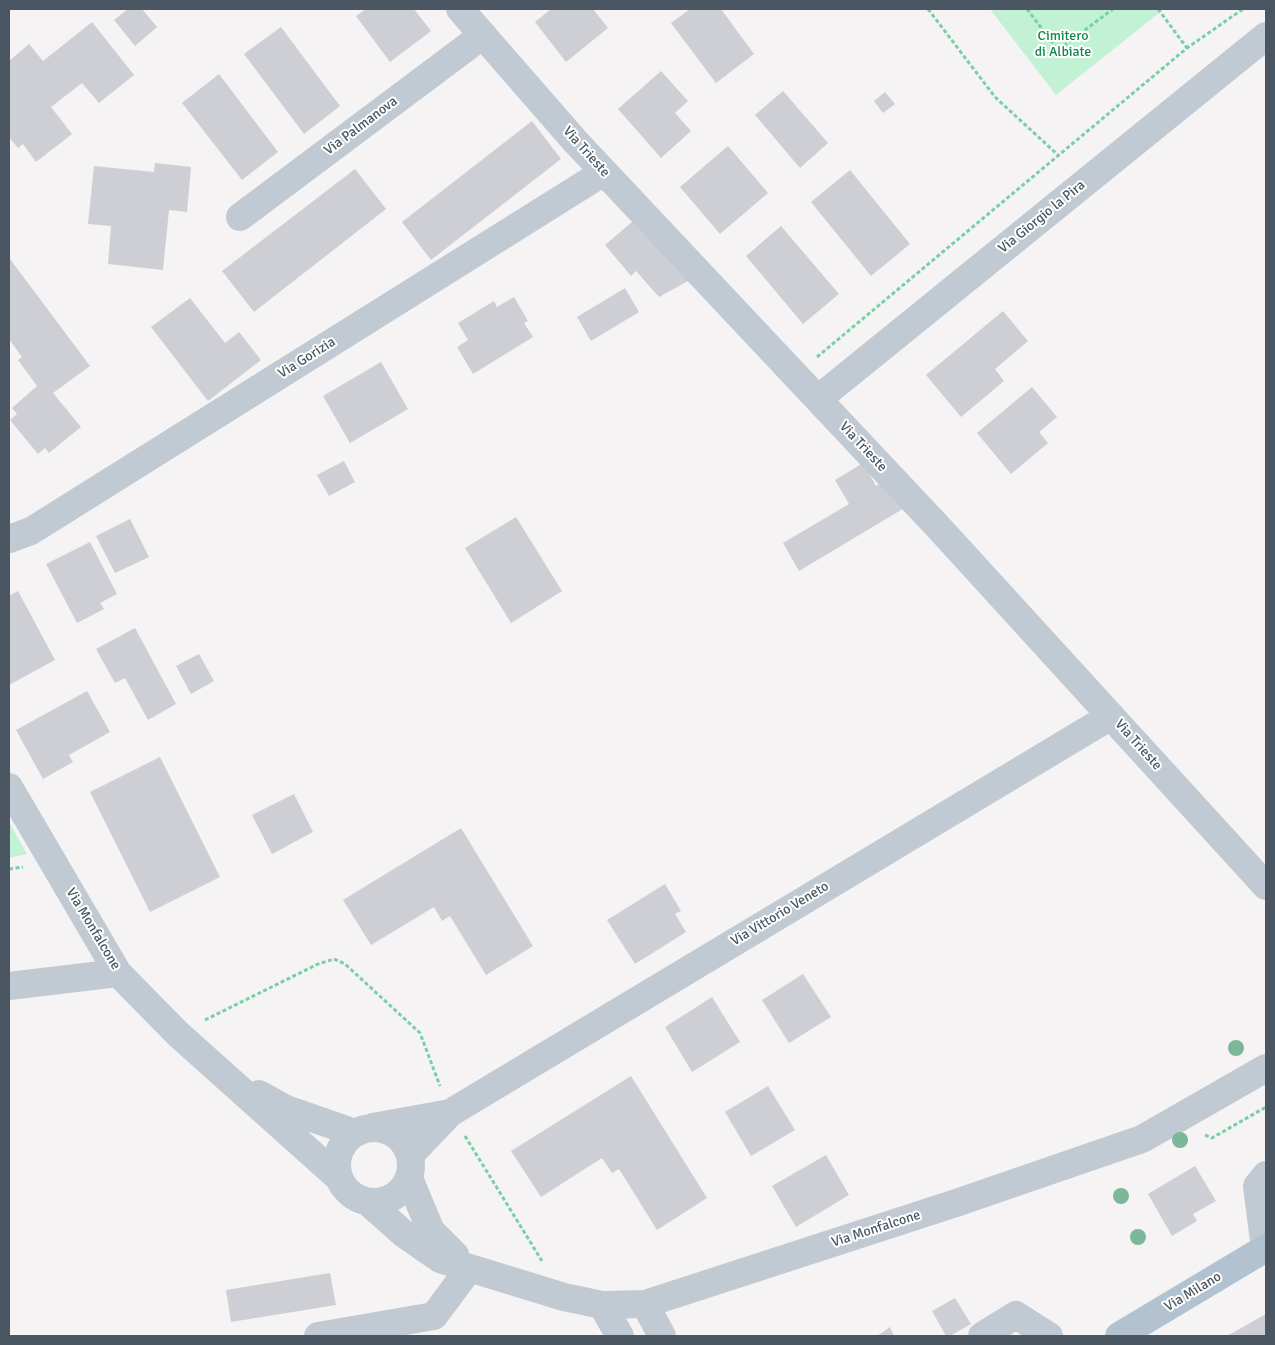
<!DOCTYPE html>
<html>
<head>
<meta charset="utf-8">
<style>
	body { margin:0 }
	#map { position:relative; width:1275px; height:1345px; overflow:hidden; background:#f5f3f3; font-family:Signika,sans-serif }
	canvas { display:block }
	.frame { position:absolute; inset:0; border:10px solid #4a5661; pointer-events:none }
</style>
</head>
<body>
<div id="map">
<canvas width="1275" height="1345"></canvas>
<div class="frame"></div>
</div>
<script>
const context = document.querySelector('canvas').getContext('2d');
context.lineJoin = 'round';
function paint(path, color) { context.fillStyle = color; context.fill(path, 'evenodd'); }
const poly = rows => new Path2D(rows.map(r => 'M' + r).join(''));
function strokePath(path, color, width, dash) { context.strokeStyle = color; context.lineWidth = width; context.lineCap = dash ? 'butt' : 'round'; context.setLineDash(dash || []); context.stroke(path); }
function write(font, color, halo, rows, align = 'center') {
  context.font = font + ' Signika,sans-serif'; context.lineWidth = 4; context.setLineDash([]); context.textBaseline = 'middle'; context.strokeStyle = halo; context.fillStyle = color; for (const [text, x, y, turn = 0] of rows) {
    context.save(); context.translate(x, y); context.rotate((+turn || 0) * Math.PI / 180); context.textAlign = isNaN(turn) ? turn : align; if (halo) context.strokeText(text, 0, 0); context.fillText(text, 0, 0); context.restore();
  }
}
paint(poly([
	[990,9,1164,9,1056,95],
	[9,822,27,854,9,858]
]), '#c3f1d5');
paint(poly([
	[128,9,142,9,157,27,135,46,114,20],
	[366,9,414,9,431,31,390,62,356,16],
	[551,9,593,9,608,28,566,62,535,22],
	[690,9,721,9,754,54,716,83,671,23],
	[92,22,134,75,99,103,82,83,51,107,72,134,36,162,23,144,18,148,9,137,9,61,29,44,43,61],
	[281,27,340,106,304,134,244,54],
	[661,71,688,101,675,113,691,131,661,158,618,109],
	[219,74,278,152,242,180,182,103],
	[783,91,828,143,800,168,755,115],
	[885,92,895,104,883,113,874,101],
	[532,121,561,159,431,260,402,222],
	[728,146,768,193,720,234,680,187],
	[155,163,191,167,187,212,169,210,163,270,108,264,111,226,88,224,94,166,154,172],
	[355,169,386,209,254,312,222,271],
	[850,170,910,244,871,276,811,202],
	[633,221,690,280,659,297,636,271,631,276,605,245],
	[781,226,839,294,803,324,746,256],
	[10,259,90,366,53,393,81,427,49,453,45,448,38,454,10,420,17,414,12,408,37,386,18,360,22,357,9,339],
	[625,288,639,312,591,341,577,317],
	[514,297,528,321,524,323,533,337,473,374,457,347,468,340,458,323,494,301,497,307],
	[190,298,225,343,239,332,261,360,208,401,151,327],
	[1003,311,1028,341,995,369,1004,381,961,417,926,375],
	[381,362,408,409,350,443,323,396],
	[1032,387,1057,417,1039,432,1048,443,1011,474,977,433],
	[344,461,355,482,329,496,317,475],
	[863,463,876,486,888,478,906,507,799,571,783,543,849,504,835,480],
	[516,517,562,591,511,623,465,548],
	[130,519,149,557,115,573,96,536],
	[90,542,117,594,100,603,104,609,77,623,46,564],
	[18,591,55,660,9,685,9,596],
	[135,628,176,704,148,720,125,678,115,683,96,649],
	[199,654,214,681,191,694,176,666],
	[87,691,110,732,69,755,73,762,43,779,16,730],
	[160,757,220,877,150,912,90,792],
	[294,794,313,832,272,854,252,815],
	[461,828,533,946,486,975,450,916,442,921,434,907,371,945,343,900],
	[665,884,681,911,675,914,686,932,635,964,607,920],
	[803,974,831,1017,789,1043,762,1000],
	[712,997,740,1042,692,1072,665,1027],
	[631,1076,707,1198,657,1230,619,1169,612,1173,602,1158,541,1197,511,1151],
	[768,1086,795,1130,751,1156,725,1112],
	[826,1155,849,1195,796,1227,772,1186],
	[1195,1166,1216,1201,1193,1214,1197,1221,1172,1236,1148,1194],
	[330,1273,336,1305,231,1322,226,1290],
	[955,1298,971,1324,950,1336,946,1336,932,1311],
	[1266,1314,1266,1336,1227,1336],
	[890,1327,894,1336,877,1336]
]), '#cdcfd5');
strokePath(poly([
	[928,9,995,97,1058,155],
	[1027,9,1058,50,1113,9],
	[1158,9,1187,48],
	[817,357,1187,48,1243,9],
	[9,869,23,867],
	[205,1020,318,964,334,959,345,964,420,1033,440,1086],
	[1205,1135,1212,1138,1266,1107],
	[465,1136,542,1261]
]), '#7ad0a6', 3, [4, 2.5]);
strokePath(poly([
	[460,9,575,141,940,529,1266,886],
	[240,217,483,35],
	[818,399,1266,36],
	[9,539,31,531,604,172],
	[9,787,118,973,178,1034,339,1178],
	[9,986,118,973],
	[259,1094,286,1109,355,1133],
	[373,1127,450,1113],
	'337 1165a37 37 0 1 1 74 0a37 37 0 1 1-74 0Z',
	[410,1155,450,1113,1111,716],
	[409,1178,431,1231,455,1255],
	[368,1202,404,1234,440,1259,564,1297,602,1305,645,1304,956,1203,1142,1139,1266,1068],
	[1265,1249,1257,1186,1266,1175],
	[645,1304,662,1336],
	[602,1305,620,1336],
	[318,1336,434,1316,469,1269],
	[982,1336,1016,1315,1049,1336]
]), '#c1cad2', 28);
strokePath(poly([
	[1119,1336,1266,1248]
]), '#b3c2d1', 28);
context.fillStyle = '#7bb799';
for (const [x, y] of [
	[1236,1048],
	[1180,1140],
	[1121,1196],
	[1138,1237]
]) { context.beginPath(); context.arc(x, y, 8, 0, 2 * Math.PI); context.fill(); }
write('14px', '#17864f', '#fff', [
	["Cimitero",1063,36],
	["di Albiate",1063,52]
]);
write('14px', '#4a5661', '#fff', [
	["Via Palmanova",361,126,-37],
	["Via Trieste",586,152,48],
	["Via Giorgio la Pira",1042,217,-39],
	["Via Gorizia",307,358,-32],
	["Via Trieste",863,447,47],
	["Via Trieste",1138,745,48],
	["Via Vittorio Veneto",780,914,-31],
	["Via Monfalcone",93,929,59],
	["Via Monfalcone",876,1229,-18],
	["Via Milano",1193,1292,-31]
]);
</script>
</body>
</html>
